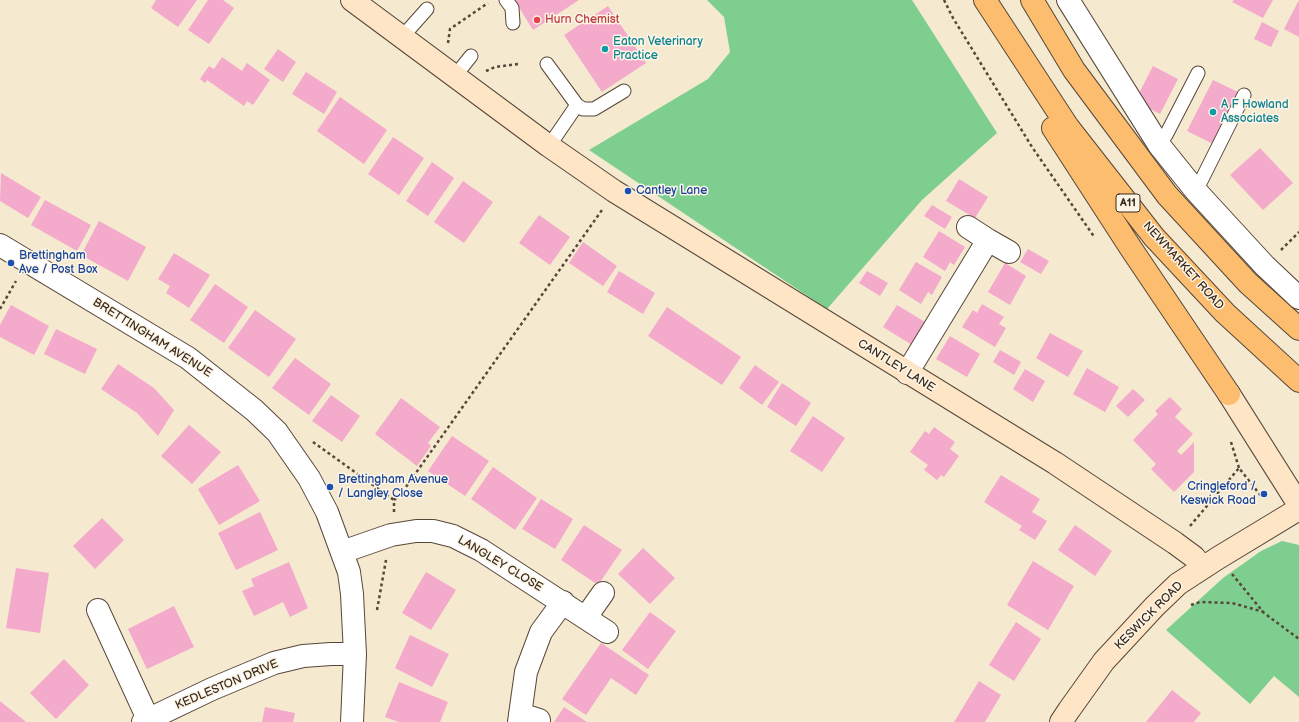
<!DOCTYPE html>
<html>
<head>
<meta charset="utf-8">
<style>
	body { margin:0 }
	canvas { display:block; background:#f5e9d0 }
</style>
</head>
<body>
<canvas width="1299" height="722"></canvas>
<script>
const context = document.querySelector('canvas').getContext('2d');
context.lineJoin = 'round';
function paint(path, color) { context.fillStyle = color; context.fill(path, 'evenodd'); }
const poly = rows => new Path2D(rows.map(r => 'M' + r).join(''));
function strokePath(path, color, width, dash) { context.strokeStyle = color; context.lineWidth = width; context.lineCap = dash ? 'butt' : 'round'; context.setLineDash(dash || []); context.stroke(path); }
function write(font, color, halo, rows, align = 'center') {
  context.font = font + ' "Balsamiq Sans",sans-serif'; context.lineWidth = 3; context.setLineDash([]); context.textBaseline = 'middle'; context.strokeStyle = halo; context.fillStyle = color; for (const [text, x, y, turn = 0] of rows) {
    context.save(); context.translate(x, y); context.rotate((+turn || 0) * Math.PI / 180); context.textAlign = isNaN(turn) ? turn : align; if (halo) context.strokeText(text, 0, 0); context.fillText(text, 0, 0); context.restore();
  }
}
paint(poly([
	[707,0,912,0,997,133,922,200,827,309,589,150,708,79,730,52,724,17],
	[1282,541,1299,545,1299,697,1274,676,1250,704,1166,630,1223,578,1261,551]
]), '#7ecf8f');
paint(poly([
	[156,0,197,0,178,27,151,8],
	[208,0,223,0,234,8,209,44,188,30],
	[517,0,579,0,533,30,515,1],
	[1234,0,1273,0,1263,18,1232,2],
	[1299,0,1299,37,1284,29],
	[608,6,646,63,602,92,564,35],
	[1262,22,1279,31,1271,47,1254,39],
	[278,49,296,62,283,82,264,69],
	[222,57,242,71,247,63,270,80,253,105,247,101,244,106,207,80,205,83,200,79,209,66,214,69],
	[1153,66,1178,79,1160,114,1135,101],
	[306,72,337,92,324,114,292,94],
	[1213,80,1238,92,1213,144,1187,131],
	[340,97,387,130,364,164,317,131],
	[393,137,424,158,399,195,368,174],
	[1260,148,1293,183,1263,210,1230,175],
	[432,162,454,178,428,216,406,201],
	[1,173,41,197,28,218,0,201],
	[959,179,988,197,975,218,946,201],
	[463,181,493,202,464,243,434,222],
	[45,200,91,225,77,251,31,225],
	[932,205,952,217,945,229,924,216],
	[539,215,570,237,550,265,519,243],
	[99,221,146,247,128,281,81,255],
	[939,231,965,247,954,265,950,262,945,271,923,257],
	[583,242,617,266,603,286,569,263],
	[1028,249,1049,261,1041,274,1020,262],
	[174,253,210,275,189,308,166,293,170,286,158,279],
	[916,262,942,277,932,295,928,292,921,304,899,290],
	[1005,263,1026,276,1010,305,988,292],
	[619,271,655,293,643,314,607,292],
	[867,271,888,283,880,296,859,283],
	[215,284,248,307,224,343,190,320],
	[982,304,1004,317,999,324,1006,328,995,347,962,327,973,310,977,313],
	[11,305,49,326,34,355,0,337,0,325],
	[897,305,925,322,912,345,883,327],
	[667,307,741,357,722,385,648,336],
	[255,310,296,339,269,377,228,348],
	[56,329,97,349,85,374,44,354],
	[1050,333,1083,351,1068,377,1036,358],
	[950,336,980,354,967,377,936,359],
	[1000,350,1021,362,1014,375,993,362],
	[295,358,331,384,309,415,272,388],
	[118,364,154,388,174,410,158,436,137,413,101,389],
	[755,365,779,382,762,405,739,388],
	[1087,368,1119,387,1105,412,1073,394],
	[1025,369,1045,381,1033,402,1013,389],
	[782,383,811,403,796,426,767,407],
	[1133,389,1145,400,1128,417,1116,406],
	[331,395,360,416,342,442,312,421],
	[1170,397,1182,409,1175,417,1193,434,1177,451,1181,455,1194,442,1194,472,1174,492,1151,469,1156,464,1133,440,1158,414,1155,411],
	[401,398,440,427,428,443,431,446,417,466,375,434],
	[813,416,845,438,822,472,790,451],
	[189,425,221,452,192,484,161,456],
	[934,427,955,442,950,449,959,456,944,477,941,475,937,480,924,470,928,465,910,452,925,431,929,434],
	[452,436,489,461,465,496,428,471],
	[238,465,260,501,219,525,198,489],
	[493,467,537,498,515,530,471,499],
	[1001,475,1040,499,1032,512,1047,521,1035,540,1019,530,1022,526,984,502],
	[541,499,573,519,555,549,522,529],
	[260,512,278,550,236,570,218,533],
	[102,518,124,540,95,569,73,546],
	[584,525,622,550,598,585,561,560],
	[1075,525,1112,551,1095,576,1058,550],
	[643,548,675,578,650,604,618,574],
	[1033,561,1074,586,1048,630,1007,605],
	[289,562,308,608,290,617,283,602,254,616,242,591,254,586,251,579],
	[16,568,49,573,40,633,6,628],
	[426,572,456,590,431,630,402,613],
	[174,606,194,647,147,669,128,629],
	[650,612,676,631,648,669,622,650],
	[1016,622,1041,639,1014,681,989,665],
	[410,635,449,654,432,687,395,668],
	[601,643,649,675,636,695,611,678,586,715,562,699],
	[64,659,89,685,56,719,30,693],
	[979,681,1001,695,985,722,954,722],
	[399,682,448,702,440,722,399,722,385,717],
	[1172,690,1201,713,1194,722,1146,722],
	[0,701,26,722,0,722],
	[265,707,295,713,293,722,262,722],
	[564,707,587,722,554,722]
]), '#f4aacb');
const lane = poly([
	[506,0,512,8,513,23],
	[403,36,427,9],
	[547,64,577,105,583,109,594,109,624,91],
	[455,76,471,56],
	[1159,145,1166,135,1198,73],
	[549,146,577,105],
	[1196,191,1244,95]
]);
const street = poly([
	[1068,0,1159,145,1196,191,1265,266,1299,298],
	[988,240,1009,252],
	[0,245,188,358,254,410,277,432,309,478,327,512,349,572,352,594,355,654,352,722],
	[907,373,988,240,968,227],
	[342,552,391,535,416,531,433,531,453,536,481,550,607,632],
	[98,610,148,719],
	[586,617,603,593],
	[520,714,539,720],
	[143,722,212,689,274,663,303,656,331,654,355,654],
	[519,722,526,672,541,632,563,602]
]);
const secondary = poly([
	[352,0,549,146,614,191,1055,463,1175,543,1194,557,1203,568],
	[1229,394,1299,505],
	[1061,722,1069,710,1104,661,1155,606,1178,584,1218,558,1299,509]
]);
const highway = poly([
	[985,0,1068,127,1154,237,1225,313,1299,381],
	[1032,0,1074,70,1167,195,1248,283,1299,329],
	[1053,128,1130,247,1229,394]
]);
strokePath(lane, '#574739', 15);
strokePath(street, '#574739', 24);
strokePath(secondary, '#574739', 24);
strokePath(highway, '#574739', 24);
strokePath(poly([
	[944,0,953,18,1032,147,1095,238],
	[448,43,450,29,488,3],
	[486,71,495,67,518,64],
	[1281,250,1299,232],
	[0,309,16,281],
	[313,442,394,500],
	[1231,442,1239,468],
	[394,512,394,500,401,494,602,210],
	[1190,526,1239,468,1261,496],
	[1232,574,1264,613,1299,639],
	[1191,605,1200,602,1232,603,1264,612],
	[377,610,386,560]
]), '#574739', 2.5, [3, 3]);
strokePath(lane, '#fff', 13);
strokePath(street, '#fff', 22);
strokePath(secondary, '#fee5c5', 22);
strokePath(highway, '#fcbd6e', 22);
for (const [x, y, r, color] of [
	[537,20,4,"#e0444e"],
	[605,49,4,"#0f9aa8"],
	[1213,112,4,"#0f9aa8"],
	[628,191,4,"#1a4fb4"],
	[11,263,4,"#1a4fb4"],
	[330,487,4,"#1a4fb4"],
	[1264,494,4,"#1a4fb4"]
]) { const dot = new Path2D(); dot.arc(x, y, r, 0, 2 * Math.PI); context.fillStyle = color; context.fill(dot); strokePath(dot, '#fcf5e5', 1.5); }
for (const [x, y, w] of [
	[1128,203,24]
]) { const box = new Path2D(); box.roundRect(x - w / 2, y - 9, w, 18, 3); context.fillStyle = '#fcf5e5'; context.fill(box); strokePath(box, '#3b2a1e', 1); }
write('bold 11px', '#3b2a1e', null, [
	["A11",1128,203]
]);
write('12px', '#be3a42', '#fcf5e5', [
	["Hurn Chemist",545,20]
], 'left');
write('12px', '#0d838f', '#fcf5e5', [
	["Eaton Veterinary",613,42],
	["Practice",613,56],
	["A F Howland",1221,105],
	["Associates",1221,119]
], 'left');
write('12px', '#164399', '#fcf5e5', [
	["Cantley Lane",636,191],
	["Brettingham",19,256],
	["Ave / Post Box",19,270],
	["Brettingham Avenue",338,480],
	["/ Langley Close",338,494],
	["Cringleford /",1256,487,"right"],
	["Keswick Road",1256,501,"right"]
], 'left');
write('12px', '#3b2a1e', '#fcf5e5', [
	["NEWMARKET ROAD",1183,266,48],
	["BRETTINGHAM AVENUE",152,338,32],
	["CANTLEY LANE",896,366,32],
	["LANGLEY CLOSE",500,564,31],
	["KESWICK ROAD",1149,616,-45],
	["KEDLESTON DRIVE",227,685,-23]
]);
</script>
</body>
</html>
